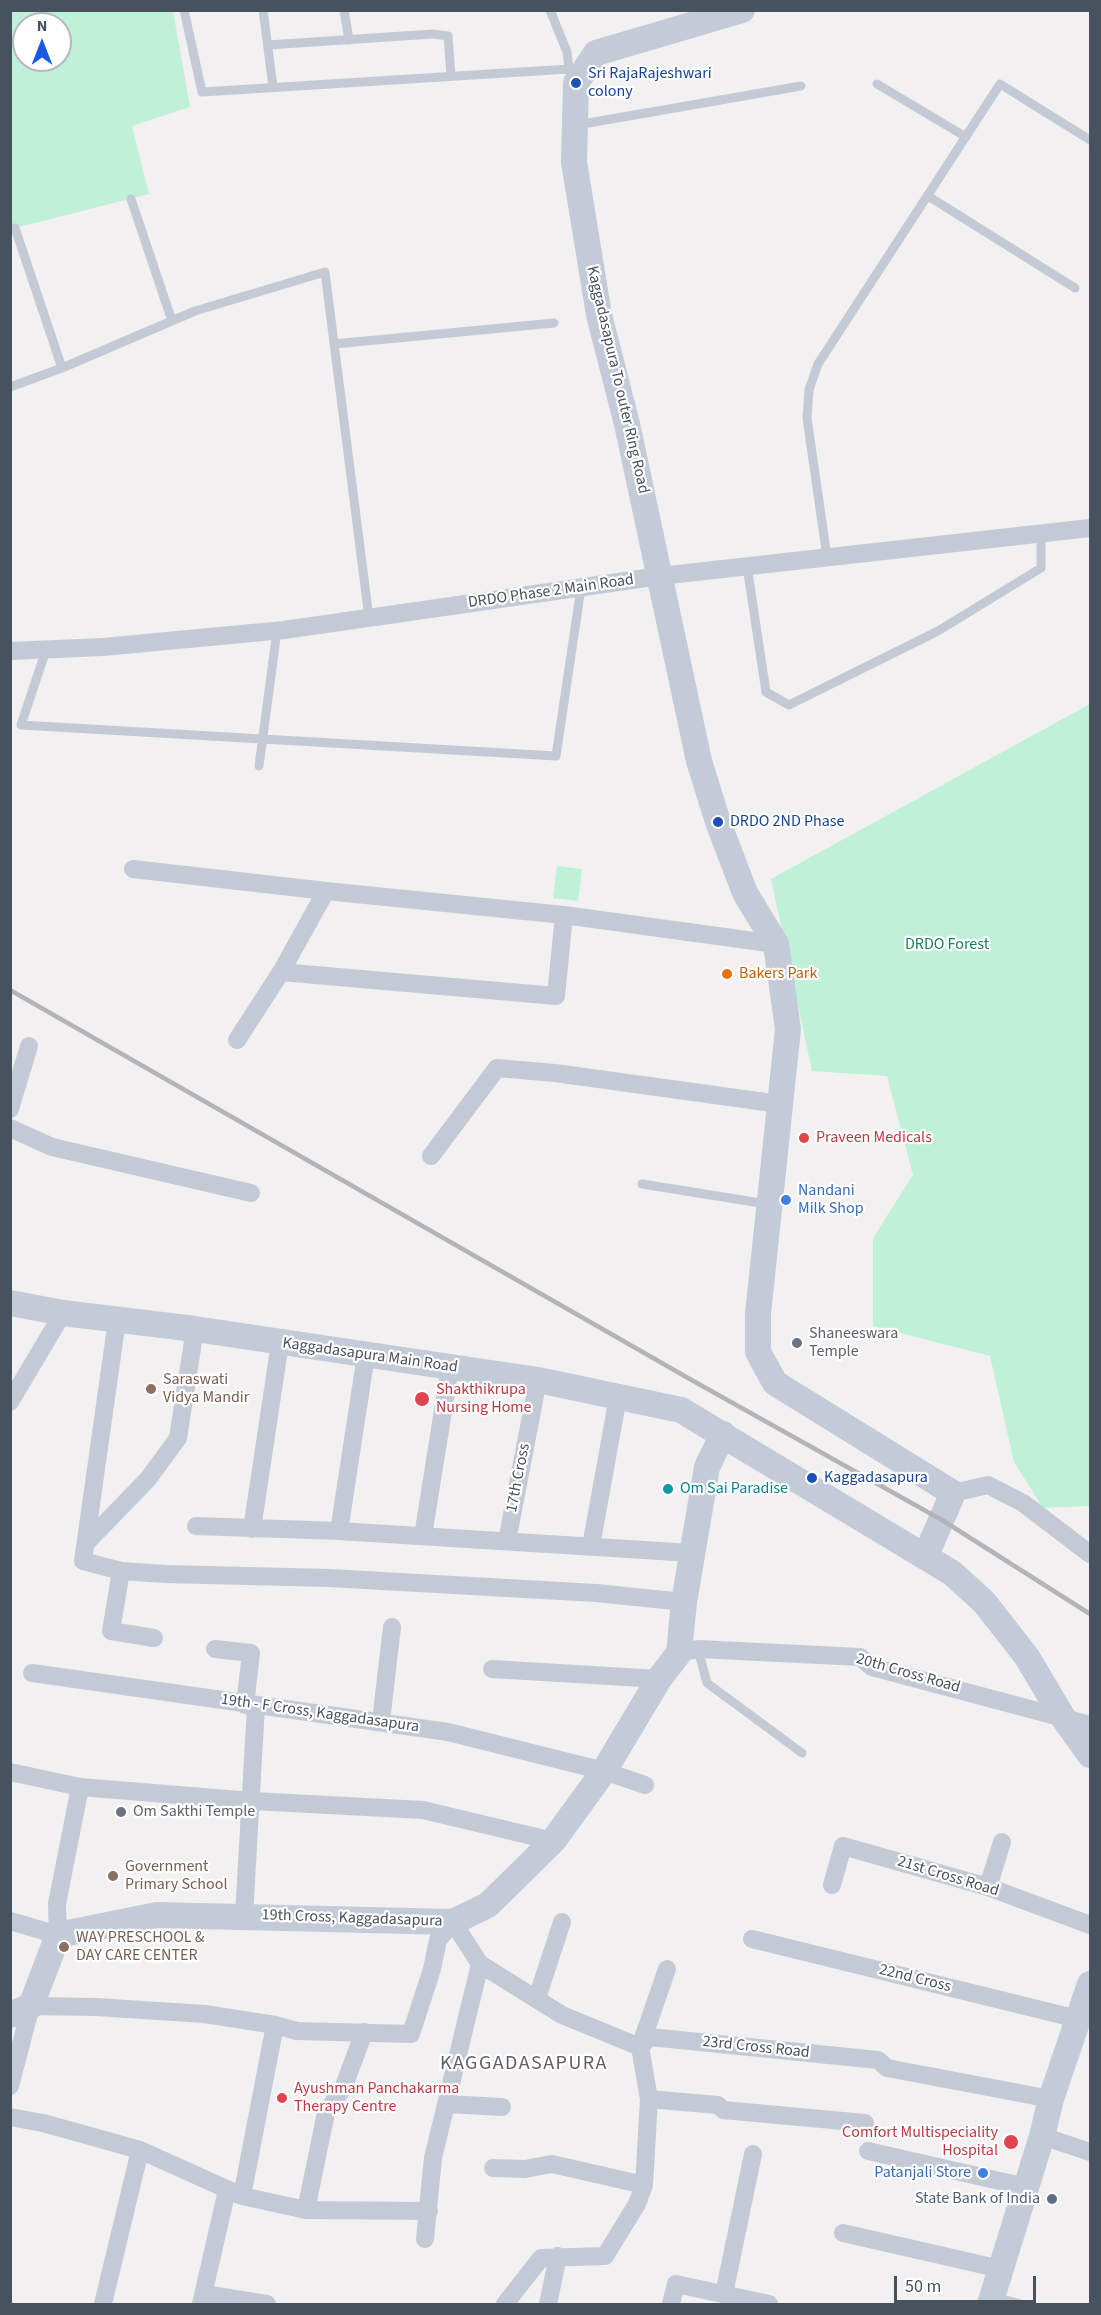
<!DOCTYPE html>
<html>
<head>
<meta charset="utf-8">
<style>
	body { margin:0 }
	#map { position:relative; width:1101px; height:2315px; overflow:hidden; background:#f2f0f0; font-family:"Source Sans 3",sans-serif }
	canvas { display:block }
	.frame { position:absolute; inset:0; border:12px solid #48515e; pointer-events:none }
	.north { position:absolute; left:12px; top:12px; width:60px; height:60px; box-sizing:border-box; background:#fff; border:2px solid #b6b9bf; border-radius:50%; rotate:0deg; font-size:16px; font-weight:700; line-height:24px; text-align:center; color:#48515e }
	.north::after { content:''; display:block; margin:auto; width:21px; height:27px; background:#1858e4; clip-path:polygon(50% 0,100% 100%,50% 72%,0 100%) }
	.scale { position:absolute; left:894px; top:2276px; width:142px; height:27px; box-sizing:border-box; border:3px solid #48515e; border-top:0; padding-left:8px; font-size:18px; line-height:21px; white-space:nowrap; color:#48515e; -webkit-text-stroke:4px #fff; paint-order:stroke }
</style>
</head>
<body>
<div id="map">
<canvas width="1101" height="2315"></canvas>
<div class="frame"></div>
<div class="north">N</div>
<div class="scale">50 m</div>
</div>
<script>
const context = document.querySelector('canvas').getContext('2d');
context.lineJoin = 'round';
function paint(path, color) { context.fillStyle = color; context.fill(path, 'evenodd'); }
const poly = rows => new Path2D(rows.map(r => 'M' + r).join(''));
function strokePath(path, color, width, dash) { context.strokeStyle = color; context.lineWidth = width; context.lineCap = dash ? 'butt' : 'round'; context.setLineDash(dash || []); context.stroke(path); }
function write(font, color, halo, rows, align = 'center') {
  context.font = font + ' "Source Sans 3",sans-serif'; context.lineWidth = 4.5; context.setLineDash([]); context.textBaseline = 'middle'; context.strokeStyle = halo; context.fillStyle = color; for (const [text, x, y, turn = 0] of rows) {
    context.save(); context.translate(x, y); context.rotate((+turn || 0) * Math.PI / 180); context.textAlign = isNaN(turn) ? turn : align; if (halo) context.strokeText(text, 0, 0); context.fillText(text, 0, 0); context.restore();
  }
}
paint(poly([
	[10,11,173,11,190,107,132,126,149,194,11,229],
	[24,24,60,24,60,60,24,60],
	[1090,704,1090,1506,1043,1508,1014,1462,990,1356,873,1326,873,1238,913,1175,887,1076,812,1071,771,879],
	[557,866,582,869,578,901,553,898]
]), '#bff0d8');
strokePath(poly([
	[184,10,202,92,569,69],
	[263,10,273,87],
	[344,10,349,40],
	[550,10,567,52,569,69,572,72],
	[268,45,433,34,448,36,451,76],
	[877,84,966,137],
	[577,125,801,86],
	[928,196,1075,288],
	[131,199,172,321],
	[15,228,62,368],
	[334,344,554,323],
	[10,387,62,368,195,311,325,272,369,618],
	[827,557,807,418,809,390,818,364,1000,84,1090,140],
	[747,566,766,692,789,705,938,631,1041,568,1041,533],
	[46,650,21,725,556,756,581,588],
	[259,766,277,631],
	[642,1184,767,1204],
	[698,1649,707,1683,802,1753],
	[994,2297,1021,2304]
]), '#c4cad5', 9);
strokePath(poly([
	[10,651,103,647,284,630,660,576,1090,528],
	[133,869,326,891,564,915,776,944],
	[281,972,556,996,564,915],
	[237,1040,281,972,326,891],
	[10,1109,29,1046],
	[10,1128,52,1147,251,1193],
	[431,1156,497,1068,555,1073,780,1104],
	[117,1320,83,1561,121,1571,166,1574,329,1578,596,1593,684,1602],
	[10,1402,63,1313],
	[953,1493,988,1485,1023,1503,1090,1554],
	[196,1526,339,1531,692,1553],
	[252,1529,280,1343],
	[339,1531,366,1355],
	[423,1536,450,1367],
	[507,1541,538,1380],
	[87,1542,148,1479,178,1438,195,1329],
	[591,1546,618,1397],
	[121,1571,111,1631,154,1638],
	[215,1649,251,1653,245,1705],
	[679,1653,698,1649,860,1657,872,1667,1090,1725],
	[492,1669,659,1679],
	[32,1673,448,1732,604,1771,645,1785],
	[381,1721,392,1627],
	[10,1772,80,1787,252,1801,423,1810,553,1841],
	[832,1885,843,1846,988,1887,1090,1925],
	[988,1887,1002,1842],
	[244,1916,256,1706],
	[10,1921,58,1935,57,1904,80,1787],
	[752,1939,1078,2019],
	[480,1964,562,2015,640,2047,650,2037,878,2060,887,2068,1051,2099],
	[537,1998,562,1922],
	[10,2086,31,2006,96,2007,205,2014,275,2025,297,2031,411,2034,432,1969,438,1940,453,1922,480,1964,433,2158,425,2239],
	[649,2099,718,2105,723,2110,865,2123],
	[447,2104,502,2107],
	[10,2117,43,2123,140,2150,242,2196,306,2210,429,2211],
	[1042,2136,1090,2152],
	[868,2151,1026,2187],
	[493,2168,525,2169,552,2164,644,2185],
	[242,2196,275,2025],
	[306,2210,326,2113,344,2086,364,2032],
	[843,2233,1001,2269],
	[204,2294,267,2304],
	[724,2294,753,2154],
	[103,2304,140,2150],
	[201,2304,227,2190],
	[505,2304,541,2258,605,2256,637,2204,644,2185,649,2099,640,2047,667,1969],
	[548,2304,558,2256],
	[671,2304,676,2284,769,2304]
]), '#c4cad5', 18);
strokePath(poly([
	[742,10,596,53,576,83,574,162,599,315,627,424,699,761,718,822,745,893,776,944,788,1029,758,1314,758,1352,775,1383,953,1493,926,1555],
	[10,1303,63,1313,195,1329,538,1380,681,1410,952,1573,984,1602,1027,1657,1062,1716,1090,1755],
	[10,2015,31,2006,58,1935,157,1915,453,1922,488,1905,553,1841,604,1771,659,1679,679,1653,684,1602,707,1467,723,1434],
	[990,2304,1042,2136,1051,2099,1090,1984]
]), '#c3cbd9', 26);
strokePath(poly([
	[10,990,688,1378,942,1520,1090,1614]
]), '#b2b4ba', 4.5);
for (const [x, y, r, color] of [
	[576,83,6,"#1a4fb4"],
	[718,822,6,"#1a4fb4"],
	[727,974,6,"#e8710a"],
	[804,1138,6,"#e0444e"],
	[786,1200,6,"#3f7fe0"],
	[797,1343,6,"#6b7280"],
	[151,1389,6,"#8d6e63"],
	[422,1399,8,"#e0444e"],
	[812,1478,6,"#1a4fb4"],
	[668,1489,6,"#0f9aa8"],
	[121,1812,6,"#6b7280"],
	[113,1876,6,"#8d6e63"],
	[64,1947,6,"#8d6e63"],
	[282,2098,6,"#e0444e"],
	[1011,2142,8,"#e0444e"],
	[983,2173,6,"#3f7fe0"],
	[1052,2199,6,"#5c6f8a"]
]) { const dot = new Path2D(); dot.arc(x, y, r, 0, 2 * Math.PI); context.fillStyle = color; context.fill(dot); strokePath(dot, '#fff', 2); }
write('16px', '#164399', '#fff', [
	["Sri RajaRajeshwari",588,74],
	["colony",588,92],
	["DRDO 2ND Phase",730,822],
	["Kaggadasapura",824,1478]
], 'left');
write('16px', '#48515e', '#fff', [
	["Kaggadasapura To outer Ring Road",617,380,77],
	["DRDO Phase 2 Main Road",551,592,-8],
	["Kaggadasapura Main Road",370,1356,8],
	["17th Cross",519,1478,-79],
	["20th Cross Road",908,1674,16],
	["19th - F Cross, Kaggadasapura",320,1714,8],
	["21st Cross Road",948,1877,17],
	["19th Cross, Kaggadasapura",352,1919,2],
	["22nd Cross",915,1979,14],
	["23rd Cross Road",756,2048,6]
]);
write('16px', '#178159', '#fff', [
	["DRDO Forest",947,945]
]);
write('16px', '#c56008', '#fff', [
	["Bakers Park",739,974]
], 'left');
write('16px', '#be3a42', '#fff', [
	["Praveen Medicals",816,1138],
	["Shakthikrupa",436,1390],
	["Nursing Home",436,1408],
	["Ayushman Panchakarma",294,2089],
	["Therapy Centre",294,2107],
	["Comfort Multispeciality",998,2133,"right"],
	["Hospital",998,2151,"right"]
], 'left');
write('16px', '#366cbe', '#fff', [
	["Nandani",798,1191],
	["Milk Shop",798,1209],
	["Patanjali Store",971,2173,"right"]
], 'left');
write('16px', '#5b616d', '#fff', [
	["Shaneeswara",809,1334],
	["Temple",809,1352],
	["Om Sakthi Temple",133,1812]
], 'left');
write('16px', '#785e54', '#fff', [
	["Saraswati",163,1380],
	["Vidya Mandir",163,1398],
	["Government",125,1867],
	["Primary School",125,1885],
	["WAY PRESCHOOL &",76,1938],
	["DAY CARE CENTER",76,1956]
], 'left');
write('16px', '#0d838f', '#fff', [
	["Om Sai Paradise",680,1489]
], 'left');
write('16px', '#4e5e75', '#fff', [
	["State Bank of India",1040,2199]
], 'right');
context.letterSpacing = '1.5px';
write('20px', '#5c5f65', '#fff', [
	["KAGGADASAPURA",524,2065]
]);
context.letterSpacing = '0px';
</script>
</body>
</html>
